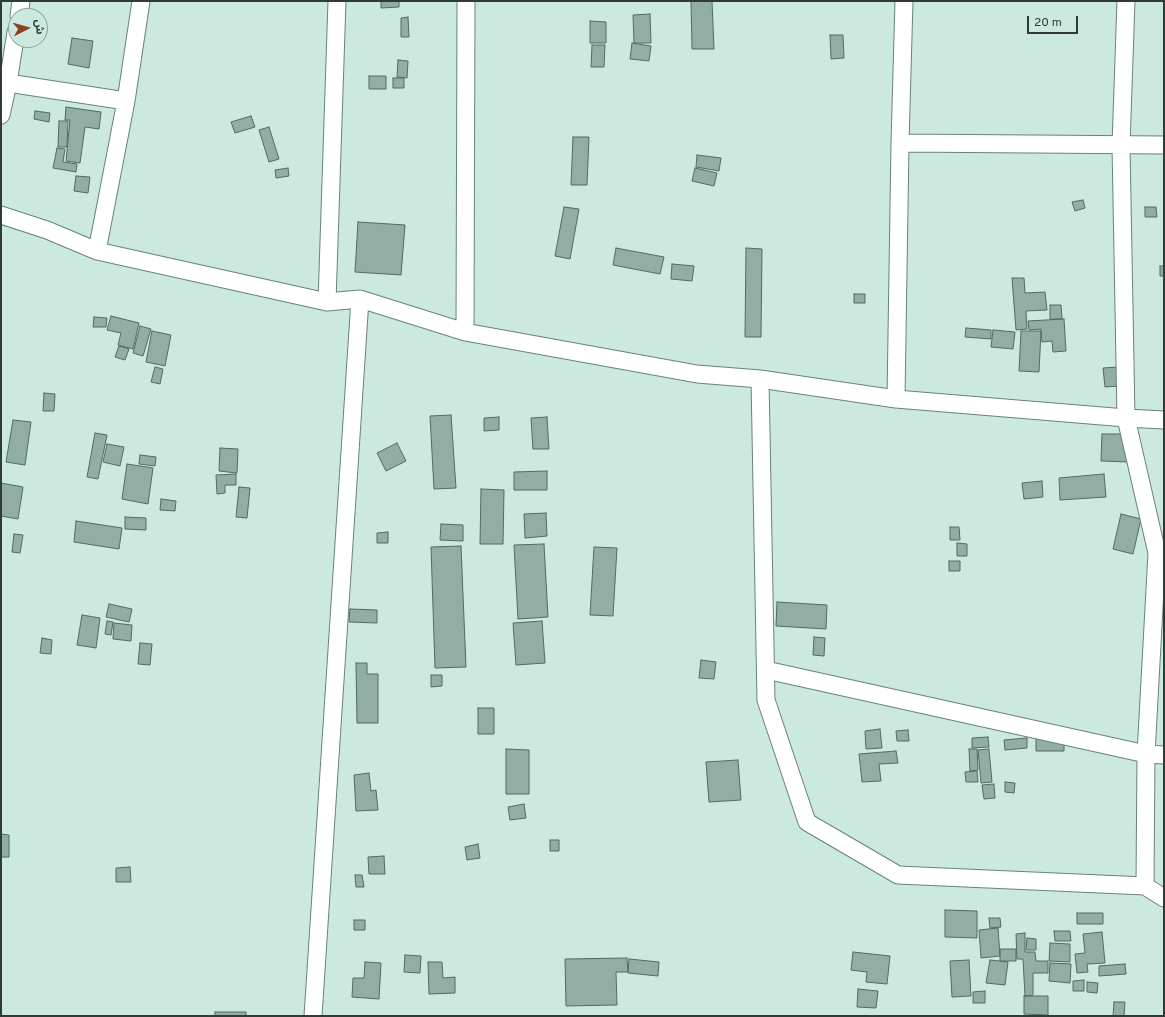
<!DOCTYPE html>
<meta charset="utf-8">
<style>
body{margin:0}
#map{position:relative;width:1165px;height:1017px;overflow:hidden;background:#cbe9df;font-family:Overpass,"Noto Sans Arabic",sans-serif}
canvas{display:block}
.frame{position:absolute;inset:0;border:2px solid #303b37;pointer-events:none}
.north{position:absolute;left:8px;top:8px;width:40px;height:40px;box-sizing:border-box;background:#cbe9df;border:1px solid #8da39c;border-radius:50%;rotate:84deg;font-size:11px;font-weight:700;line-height:16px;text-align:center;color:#303b37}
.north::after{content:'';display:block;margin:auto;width:14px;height:18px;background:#89431e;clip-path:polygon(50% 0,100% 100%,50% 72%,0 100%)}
.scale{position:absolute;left:1027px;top:16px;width:51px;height:18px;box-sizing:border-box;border:2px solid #303b37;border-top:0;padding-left:5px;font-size:12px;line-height:14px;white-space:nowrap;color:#303b37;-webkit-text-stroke:3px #cbe9df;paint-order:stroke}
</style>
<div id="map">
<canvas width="1165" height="1017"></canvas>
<div class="frame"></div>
<div class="north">ش</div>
<div class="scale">20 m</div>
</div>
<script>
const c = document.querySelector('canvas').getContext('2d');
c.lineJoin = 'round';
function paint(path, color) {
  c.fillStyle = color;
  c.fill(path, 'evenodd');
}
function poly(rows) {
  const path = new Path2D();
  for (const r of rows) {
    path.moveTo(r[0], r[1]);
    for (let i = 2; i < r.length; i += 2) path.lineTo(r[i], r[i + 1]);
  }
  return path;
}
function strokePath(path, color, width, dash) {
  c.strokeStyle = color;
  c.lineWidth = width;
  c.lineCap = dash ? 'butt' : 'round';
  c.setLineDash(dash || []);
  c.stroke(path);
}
const building = poly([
 [381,1,399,1,399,7,381,8,381,1],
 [691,1,712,1,714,49,692,49,691,1],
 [650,14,651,43,634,43,633,15,650,14],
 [408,17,409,37,401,37,401,18,408,17],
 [590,21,606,22,606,43,590,43,590,21],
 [830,35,843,35,844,58,831,59,830,35],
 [72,38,93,41,89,68,68,64,72,38],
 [632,43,651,46,649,61,630,59,632,43],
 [592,45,605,45,604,67,591,67,592,45],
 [398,60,408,61,407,78,397,77,398,60],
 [369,76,386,76,386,89,369,89,369,76],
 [393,78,404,78,404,88,393,88,393,78],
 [66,107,101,112,99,129,85,127,80,163,66,161,70,120,65,120,66,107],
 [35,111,50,113,49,122,34,119,35,111],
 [251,116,255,127,235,133,231,122,251,116],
 [59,121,68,121,67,147,58,147,59,121],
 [269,127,279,159,269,162,259,130,269,127],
 [573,137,589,137,587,185,571,185,573,137],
 [57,148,65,149,63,162,77,164,76,172,53,168,57,148],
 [697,155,721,158,719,171,696,167,697,155],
 [288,168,289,176,276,178,275,170,288,168],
 [695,168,717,173,714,186,692,181,695,168],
 [76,176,90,177,88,193,74,191,76,176],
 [1083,200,1085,208,1075,211,1072,202,1083,200],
 [564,207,579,209,570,259,555,256,564,207],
 [1145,207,1156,207,1157,217,1145,217,1145,207],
 [358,222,405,225,401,275,355,272,358,222],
 [616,248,664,257,660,274,613,265,616,248],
 [746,248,762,249,761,337,745,337,746,248],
 [672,264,694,266,692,281,671,279,672,264],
 [1160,266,1164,266,1164,276,1160,276,1160,266],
 [1012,278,1024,278,1025,293,1045,292,1047,310,1026,311,1027,329,1016,330,1012,278],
 [854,294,865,294,865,303,854,303,854,294],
 [1050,305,1061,305,1062,319,1050,319,1050,305],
 [111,316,139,323,133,349,118,345,121,333,107,330,111,316],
 [94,317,107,318,106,327,93,327,94,317],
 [1064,319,1066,351,1053,352,1052,341,1042,342,1041,329,1029,330,1028,321,1064,319],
 [140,326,151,329,143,356,133,353,140,326],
 [966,328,991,330,991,339,965,337,966,328],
 [993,330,1015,332,1013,349,991,347,993,330],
 [152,331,171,335,165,366,146,362,152,331],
 [1021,331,1041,331,1039,372,1019,371,1021,331],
 [119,346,129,349,125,360,115,357,119,346],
 [155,367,163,369,160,384,151,382,155,367],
 [1118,367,1119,386,1105,387,1103,368,1118,367],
 [44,393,55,394,54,411,43,411,44,393],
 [451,415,456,488,434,489,430,416,451,415],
 [499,417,499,430,484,431,484,418,499,417],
 [547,417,549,449,533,449,531,418,547,417],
 [13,420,31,422,25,465,6,462,13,420],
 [95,433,107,435,98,479,87,477,95,433],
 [1102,434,1128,434,1128,462,1101,461,1102,434],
 [397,443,406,461,386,471,377,453,397,443],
 [107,444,124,447,120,466,103,462,107,444],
 [220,448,238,449,237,473,219,471,220,448],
 [140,455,156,457,155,466,139,464,140,455],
 [127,464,153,468,148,504,122,499,127,464],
 [547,471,547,490,514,490,514,472,547,471],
 [236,474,236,485,225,485,225,493,217,494,216,475,236,474],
 [1104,474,1106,497,1060,500,1059,478,1104,474],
 [1042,481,1043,497,1024,499,1022,483,1042,481],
 [1,483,23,487,18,519,1,516,1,483],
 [239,487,250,488,247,518,236,517,239,487],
 [481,489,504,490,503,544,480,544,481,489],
 [161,499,176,501,175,511,160,510,161,499],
 [546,513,547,536,525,538,524,514,546,513],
 [1121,514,1141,519,1133,554,1113,549,1121,514],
 [125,517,146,518,146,530,125,529,125,517],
 [76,521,122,528,119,549,74,542,76,521],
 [441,524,463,525,463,541,440,540,441,524],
 [950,527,959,527,960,540,950,540,950,527],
 [388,532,388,543,377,543,377,533,388,532],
 [14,534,23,535,20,553,12,552,14,534],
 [957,543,967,544,967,556,957,556,957,543],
 [544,544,548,617,518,619,514,545,544,544],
 [461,546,466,667,435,668,431,547,461,546],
 [594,547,617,548,613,616,590,615,594,547],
 [949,561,960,561,960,571,949,571,949,561],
 [777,602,827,605,826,629,776,626,777,602],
 [109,604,132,609,129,622,106,617,109,604],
 [350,609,377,610,377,623,349,622,350,609],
 [82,615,100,618,96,648,77,645,82,615],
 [107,621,113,622,111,635,105,634,107,621],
 [542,621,545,663,516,665,513,623,542,621],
 [114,623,132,625,131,641,113,639,114,623],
 [814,637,825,638,824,656,813,655,814,637],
 [42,638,52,640,51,654,40,653,42,638],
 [140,643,152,644,150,665,138,664,140,643],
 [701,660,716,662,714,679,699,678,701,660],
 [356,663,367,663,367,674,378,674,378,723,357,723,356,663],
 [431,675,442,675,442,686,431,687,431,675],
 [478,708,494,708,494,734,478,734,478,708],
 [880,729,882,748,866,749,865,731,880,729],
 [908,730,909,741,897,741,896,731,908,730],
 [1036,736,1064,736,1064,751,1036,751,1036,736],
 [988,737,989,747,972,748,972,738,988,737],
 [1027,738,1027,748,1005,750,1004,740,1027,738],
 [506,749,529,750,529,794,506,794,506,749],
 [969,749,977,749,978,770,970,771,969,749],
 [989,749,992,782,981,783,978,750,989,749],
 [896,751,898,763,879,764,881,781,862,782,859,754,896,751],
 [738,760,741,800,709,802,706,762,738,760],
 [977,771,978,782,966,782,965,772,977,771],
 [369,773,371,791,376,790,378,810,356,811,354,775,369,773],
 [1005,782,1015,783,1014,793,1005,792,1005,782],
 [994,784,995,798,984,799,982,785,994,784],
 [524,804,526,818,510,820,508,807,524,804],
 [1,834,9,835,9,857,1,857,1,834],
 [550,840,559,840,559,851,550,851,550,840],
 [478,844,480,858,467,860,465,847,478,844],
 [384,856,385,874,369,874,368,857,384,856],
 [130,867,131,882,116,882,116,868,130,867],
 [355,875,362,875,364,887,356,887,355,875],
 [945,910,977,911,977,938,945,937,945,910],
 [1077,913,1103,913,1103,924,1077,924,1077,913],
 [989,918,1000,918,1001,927,990,928,989,918],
 [354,920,365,920,365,930,354,930,354,920],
 [998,928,1000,956,981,958,979,930,998,928],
 [1054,931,1070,931,1071,941,1055,941,1054,931],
 [1102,932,1105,963,1087,964,1088,972,1077,973,1075,954,1085,953,1083,934,1102,932],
 [1025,933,1025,952,1035,952,1036,961,1048,961,1048,973,1033,973,1033,995,1025,996,1023,959,1017,959,1016,934,1025,933],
 [1027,938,1036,939,1036,950,1026,950,1027,938],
 [1050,943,1070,944,1070,962,1049,961,1050,943],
 [1000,949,1016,949,1016,961,1000,961,1000,949],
 [853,952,890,956,887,984,866,982,867,972,851,970,853,952],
 [405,955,421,956,420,973,404,972,405,955],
 [627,958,628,972,616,972,617,1005,566,1006,565,959,627,958],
 [629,959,659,962,658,976,628,973,629,959],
 [969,960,971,996,952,997,950,961,969,960],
 [990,960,1008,962,1005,985,986,983,990,960],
 [365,962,381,963,379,999,352,997,353,978,364,978,365,962],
 [428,962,442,962,443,978,455,977,455,993,429,994,428,962],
 [1050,963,1071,964,1070,983,1049,981,1050,963],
 [1125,964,1126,974,1099,976,1099,966,1125,964],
 [1084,980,1084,991,1073,991,1073,981,1084,980],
 [1087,982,1098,983,1097,993,1087,992,1087,982],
 [858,989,878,991,876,1008,857,1007,858,989],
 [985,991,985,1003,973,1003,973,992,985,991],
 [1024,996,1048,996,1048,1015,1024,1014,1024,996],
 [1114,1002,1125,1002,1124,1016,1113,1016,1114,1002],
 [215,1012,246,1012,246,1016,215,1016,215,1012]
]);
const minor = poly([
 [1126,1,1121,145,1126,418,1157,553,1146,754,1145,886,1164,898],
 [19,16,21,1],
 [8,83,126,101],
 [1,115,8,83,16,32],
 [900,143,1164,145],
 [1,215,47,230,97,251,327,302,360,299,465,332,697,374,760,379,896,399,1126,418,1164,420],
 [97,251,126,101,141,1],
 [327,302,337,1],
 [465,332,466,1],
 [760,379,766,700,807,822,898,875,1145,886],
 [896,399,900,143,904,1],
 [766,670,1146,754,1164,755],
 [313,1016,360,299]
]);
paint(building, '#92aea4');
strokePath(building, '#506a61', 1);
strokePath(minor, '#68837a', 19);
strokePath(minor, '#fff', 17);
</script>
